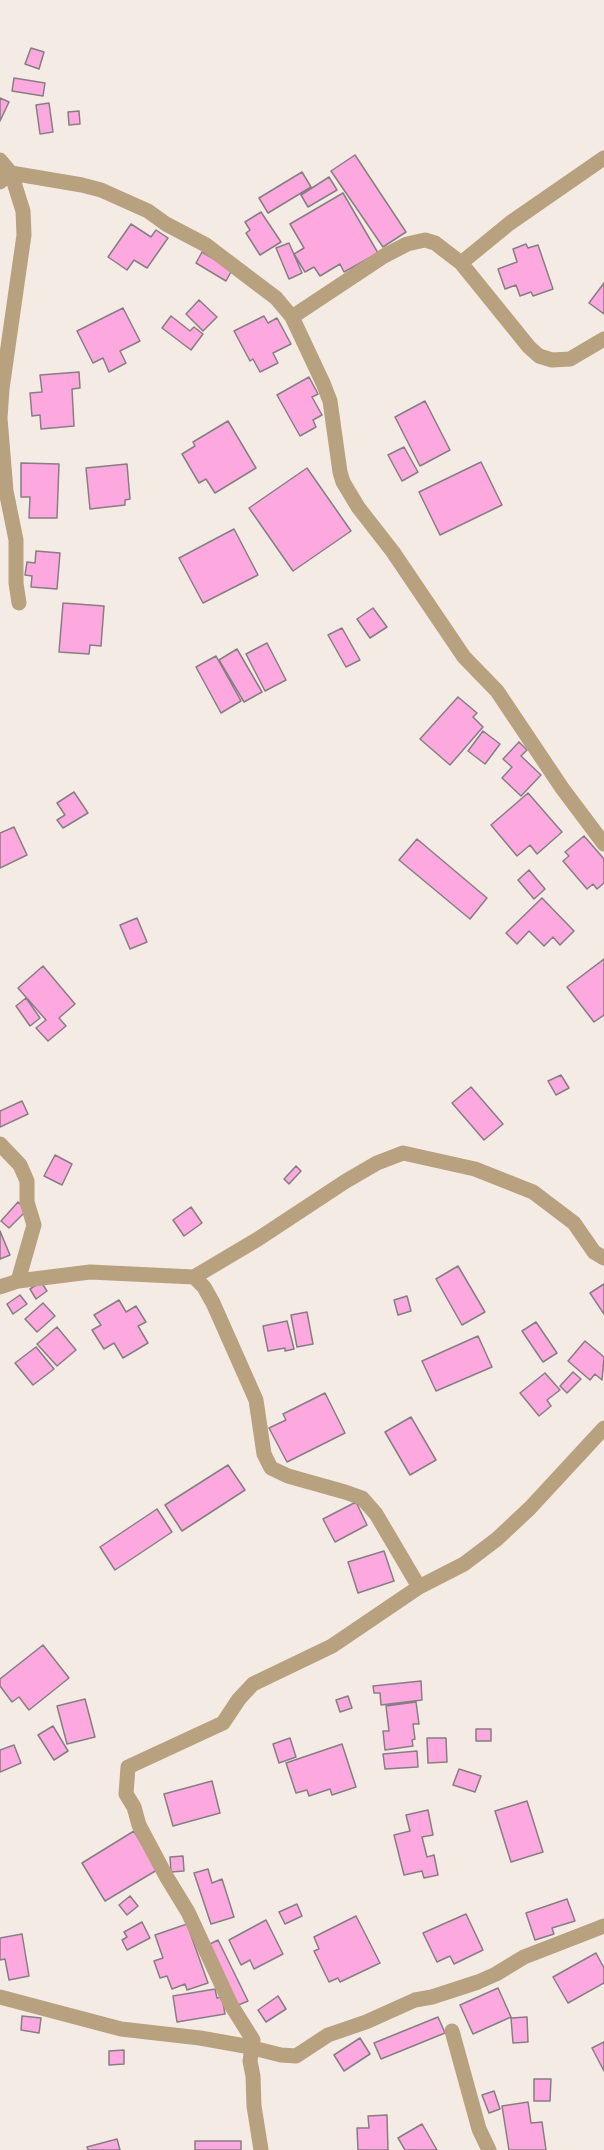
<!DOCTYPE html>
<style>
body{margin:0}
canvas{display:block;background:#f4ebe5}
</style>
<canvas width="604" height="2150"></canvas>
<script>
const c = document.querySelector('canvas').getContext('2d');
c.lineJoin = 'round';
function paint(path, color) {
  c.fillStyle = color;
  c.fill(path, 'evenodd');
}
function poly(rows) {
  const path = new Path2D();
  for (const r of rows) {
    path.moveTo(r[0], r[1]);
    for (let i = 2; i < r.length; i += 2) path.lineTo(r[i], r[i + 1]);
  }
  return path;
}
function strokePath(path, color, width, dash) {
  c.strokeStyle = color;
  c.lineWidth = width;
  c.lineCap = dash ? 'butt' : 'round';
  c.setLineDash(dash || []);
  c.stroke(path);
}
const building = poly([
 [31,48,44,52,39,69,25,64,31,48],
 [14,78,45,83,43,96,12,91,14,78],
 [0,98,9,102,0,121,0,98],
 [49,103,53,132,40,134,36,105,49,103],
 [79,111,80,124,69,125,68,112,79,111],
 [355,155,406,232,383,247,331,171,355,155],
 [302,172,311,187,268,213,259,198,302,172],
 [329,177,337,190,308,207,301,195,329,177],
 [343,193,378,253,344,272,340,264,320,276,314,267,305,272,294,254,304,248,290,224,343,193],
 [261,212,281,242,260,255,246,233,250,230,245,222,261,212],
 [131,224,151,237,156,230,168,238,147,268,134,260,127,270,108,257,131,224],
 [289,243,302,273,289,279,276,248,289,243],
 [526,244,528,248,538,245,553,289,533,296,531,292,520,296,516,285,505,289,498,269,517,262,513,249,526,244],
 [202,252,232,270,226,281,196,263,202,252],
 [604,283,604,314,589,303,604,283],
 [199,300,217,317,203,331,186,314,199,300],
 [123,308,140,341,120,351,126,363,109,372,103,358,93,363,77,331,123,308],
 [171,316,190,331,194,327,203,334,191,350,162,328,171,316],
 [264,316,268,323,277,318,291,344,273,353,278,363,260,372,253,359,250,361,234,331,264,316],
 [79,372,80,388,72,389,74,426,41,429,40,415,32,416,30,393,42,392,40,375,79,372],
 [309,377,318,394,312,397,322,415,313,420,316,427,300,436,277,395,309,377],
 [425,401,450,450,420,466,395,417,425,401],
 [228,421,256,468,215,493,206,479,199,483,182,454,195,446,193,442,228,421],
 [404,447,418,472,402,481,388,455,404,447],
 [481,462,502,505,440,535,419,492,481,462],
 [21,463,59,464,57,518,29,518,30,497,21,497,21,463],
 [127,464,130,499,125,500,125,505,90,509,86,468,127,464],
 [307,468,351,531,293,571,249,508,307,468],
 [234,529,258,575,203,603,179,558,234,529],
 [36,551,60,553,57,589,31,587,32,576,25,575,27,562,35,563,36,551],
 [63,603,104,606,101,646,90,645,89,654,59,652,63,603],
 [373,608,387,627,370,638,357,619,373,608],
 [342,628,360,660,346,667,328,635,342,628],
 [267,643,286,680,265,691,246,654,267,643],
 [237,649,262,692,244,702,219,660,237,649],
 [216,656,241,701,221,713,196,667,216,656],
 [458,697,477,713,473,717,483,727,450,765,420,739,458,697],
 [483,731,500,744,485,764,468,751,483,731],
 [519,742,527,750,521,756,541,775,521,796,502,778,512,767,503,759,519,742],
 [74,792,88,813,63,828,57,820,65,815,57,803,74,792],
 [528,793,562,832,537,854,530,845,517,856,491,825,528,793],
 [14,827,27,855,0,868,0,833,14,827],
 [584,836,604,859,604,883,597,889,593,884,587,889,563,861,569,856,565,852,584,836],
 [417,839,487,898,470,919,399,860,417,839],
 [529,870,545,889,534,899,518,880,529,870],
 [542,898,574,931,560,945,553,937,544,946,529,931,517,944,506,933,542,898],
 [137,918,147,942,130,949,120,925,137,918],
 [604,959,604,1015,594,1022,567,987,604,959],
 [43,966,75,1004,59,1018,66,1026,48,1041,36,1028,46,1020,18,988,43,966],
 [26,998,40,1018,30,1026,16,1006,26,998],
 [561,1075,569,1088,556,1095,548,1081,561,1075],
 [471,1087,503,1124,484,1140,452,1103,471,1087],
 [22,1101,28,1114,0,1127,0,1111,22,1101],
 [55,1155,72,1164,62,1185,44,1176,55,1155],
 [296,1166,301,1171,289,1184,284,1179,296,1166],
 [18,1202,27,1210,9,1228,1,1221,18,1202],
 [191,1207,202,1223,184,1236,173,1220,191,1207],
 [0,1231,10,1255,0,1259,0,1231],
 [458,1266,485,1312,462,1325,436,1279,458,1266],
 [41,1282,47,1291,36,1299,30,1289,41,1282],
 [604,1284,604,1314,590,1293,604,1284],
 [20,1295,27,1304,13,1314,7,1304,20,1295],
 [407,1296,411,1311,398,1315,394,1300,407,1296],
 [119,1300,126,1312,136,1306,146,1322,138,1326,148,1343,123,1358,114,1343,104,1349,92,1330,101,1325,94,1315,119,1300],
 [43,1303,55,1316,37,1332,25,1319,43,1303],
 [307,1312,313,1344,297,1347,291,1315,307,1312],
 [287,1321,294,1349,285,1351,285,1348,268,1351,263,1326,287,1321],
 [536,1322,557,1353,543,1362,522,1331,536,1322],
 [57,1327,76,1350,57,1366,37,1344,57,1327],
 [478,1336,492,1367,436,1391,422,1361,478,1336],
 [585,1341,604,1357,602,1380,595,1374,590,1380,568,1361,585,1341],
 [36,1347,54,1369,33,1385,15,1363,36,1347],
 [573,1372,581,1379,567,1393,560,1386,573,1372],
 [545,1373,560,1390,547,1400,551,1406,539,1416,520,1393,545,1373],
 [325,1393,345,1433,287,1462,269,1428,286,1420,283,1414,325,1393],
 [411,1417,436,1460,410,1475,385,1432,411,1417],
 [228,1465,245,1490,182,1531,165,1505,228,1465],
 [356,1502,367,1525,335,1542,323,1519,356,1502],
 [157,1509,172,1532,115,1570,100,1547,157,1509],
 [384,1551,394,1581,358,1593,348,1562,384,1551],
 [43,1645,69,1678,29,1710,19,1697,12,1702,0,1686,0,1679,43,1645],
 [421,1681,422,1700,381,1705,380,1693,374,1693,373,1686,421,1681],
 [348,1696,352,1708,340,1712,336,1700,348,1696],
 [85,1699,95,1737,67,1744,57,1706,85,1699],
 [416,1702,419,1724,413,1724,415,1739,412,1740,413,1746,385,1750,383,1731,389,1731,386,1706,416,1702],
 [53,1726,68,1751,54,1760,38,1735,53,1726],
 [476,1729,491,1729,491,1741,476,1741,476,1729],
 [290,1738,296,1757,279,1763,273,1744,290,1738],
 [427,1738,446,1738,447,1762,428,1763,427,1738],
 [342,1744,356,1787,332,1795,330,1789,309,1796,307,1790,296,1793,286,1763,342,1744],
 [14,1745,21,1763,0,1772,0,1750,14,1745],
 [417,1751,418,1767,385,1769,383,1754,417,1751],
 [459,1769,481,1776,475,1792,453,1785,459,1769],
 [212,1781,220,1813,173,1826,164,1794,212,1781],
 [527,1801,543,1852,511,1862,495,1811,527,1801],
 [428,1810,433,1835,422,1837,427,1857,434,1855,438,1875,424,1878,422,1871,404,1875,394,1835,410,1831,406,1815,428,1810],
 [134,1831,157,1870,105,1901,82,1863,134,1831],
 [183,1856,184,1871,171,1872,170,1857,183,1856],
 [208,1869,212,1883,222,1879,234,1917,211,1924,194,1873,208,1869],
 [130,1896,138,1906,127,1915,119,1905,130,1896],
 [567,1899,575,1921,552,1928,554,1934,535,1940,526,1913,567,1899],
 [297,1904,302,1916,285,1924,279,1912,297,1904],
 [466,1914,483,1950,454,1964,450,1956,437,1962,423,1933,466,1914],
 [356,1916,380,1963,340,1982,338,1978,329,1982,314,1951,319,1949,314,1937,356,1916],
 [266,1920,283,1954,254,1969,250,1960,241,1965,229,1940,266,1920],
 [142,1922,150,1938,127,1950,122,1940,127,1937,124,1932,142,1922],
 [187,1924,208,1983,187,1990,185,1984,172,1989,167,1976,160,1978,154,1961,163,1958,155,1935,187,1924],
 [22,1934,29,1976,9,1980,5,1959,0,1960,0,1938,22,1934],
 [218,1940,248,2001,236,2006,206,1946,218,1940],
 [596,1953,604,1968,604,1983,568,2003,553,1977,596,1953],
 [498,1988,511,2017,473,2034,460,2005,498,1988],
 [215,1989,217,1998,222,1997,225,2014,177,2022,173,1996,215,1989],
 [278,1996,286,2009,266,2022,258,2010,278,1996],
 [22,2016,41,2018,39,2033,21,2030,22,2016],
 [438,2017,445,2033,381,2059,374,2043,438,2017],
 [527,2017,528,2042,513,2043,511,2018,527,2017],
 [360,2038,370,2054,344,2071,334,2055,360,2038],
 [604,2042,604,2071,592,2048,604,2042],
 [124,2050,124,2064,109,2065,109,2051,124,2050],
 [534,2079,551,2079,550,2101,534,2101,534,2079],
 [494,2091,500,2109,489,2113,482,2095,494,2091],
 [528,2102,531,2123,542,2122,546,2150,509,2150,502,2106,528,2102],
 [387,2115,388,2150,358,2150,357,2128,369,2128,368,2116,387,2115],
 [422,2124,437,2150,405,2150,398,2138,422,2124],
 [117,2139,120,2150,88,2150,87,2147,117,2139],
 [195,2141,241,2141,241,2150,195,2150,195,2141]
]);
const minor = poly([
 [0,160,11,173,23,211,24,235,2,389,0,418,6,491,16,540,16,583,19,603],
 [0,182,11,173,82,185,101,190,148,211,166,224,206,245,276,298,292,317,323,383,330,401,340,472,343,482,358,507,393,552,464,657,497,691,562,788,604,844],
 [461,263,510,223,604,158],
 [292,317,384,256,407,244,425,240,435,243,461,263,529,347,539,356,552,360,570,359,604,339],
 [0,1144,20,1165,27,1181,27,1202,34,1225,18,1281],
 [194,1277,258,1239,346,1181,377,1163,403,1153,475,1169,533,1192,574,1223,594,1252,604,1258],
 [0,1287,18,1281,90,1272,194,1277,204,1287,213,1303,256,1400,264,1454,271,1468,288,1476,345,1492,362,1498,376,1514,419,1587],
 [0,1997,121,2029,200,2038,245,2046,281,2055,296,2056,328,2035,366,2022,415,2000,432,1997,478,1982,496,1974,524,1957,604,1926],
 [452,2031,479,2129,489,2150],
 [261,2150,254,2106,253,2076,250,2061,253,2040,231,2005,188,1912,166,1876,139,1825,134,1807,126,1794,128,1767,223,1723,239,1699,253,1684,332,1646,419,1587,464,1564,497,1539,530,1508,604,1428]
]);
paint(building, '#fda9df');
strokePath(building, '#877e83', 1.5);
strokePath(minor, '#b8a17f', 15);
</script>
